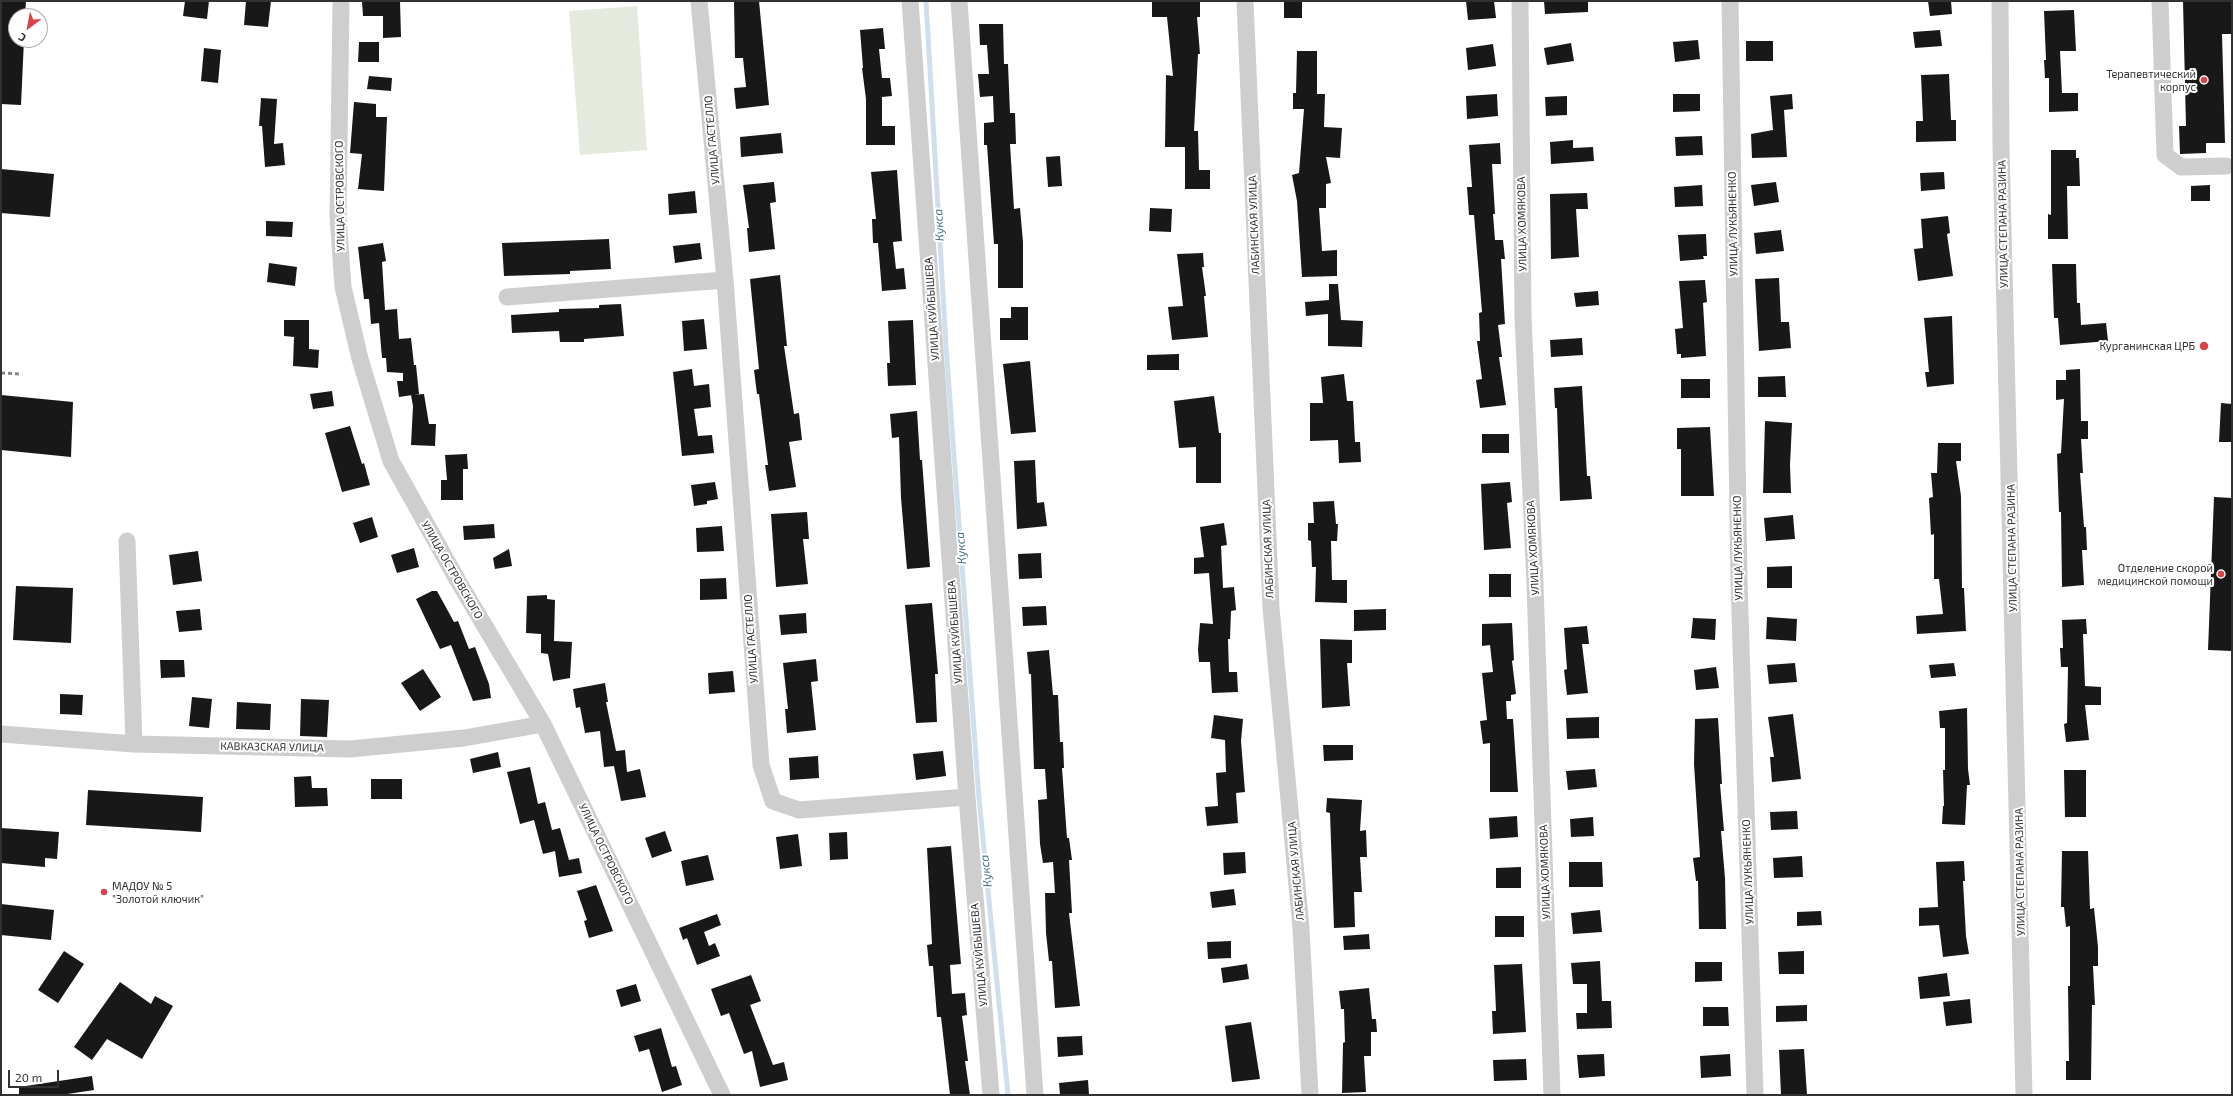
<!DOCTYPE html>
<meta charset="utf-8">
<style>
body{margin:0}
#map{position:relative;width:2233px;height:1096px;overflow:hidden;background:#fff;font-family:"Exo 2",sans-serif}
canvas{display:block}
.frame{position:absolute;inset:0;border:2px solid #313131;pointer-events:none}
.north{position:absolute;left:8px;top:8px;width:40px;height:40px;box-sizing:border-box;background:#fff;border:1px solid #adadad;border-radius:50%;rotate:212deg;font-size:11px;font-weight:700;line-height:16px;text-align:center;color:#313131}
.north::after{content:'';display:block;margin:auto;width:14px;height:18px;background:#d9434b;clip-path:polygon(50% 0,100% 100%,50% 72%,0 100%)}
.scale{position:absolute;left:8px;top:1070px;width:51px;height:18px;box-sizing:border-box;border:2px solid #313131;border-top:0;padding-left:5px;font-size:12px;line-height:14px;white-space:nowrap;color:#313131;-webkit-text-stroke:3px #fff;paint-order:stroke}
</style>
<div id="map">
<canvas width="2233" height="1096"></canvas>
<div class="frame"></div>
<div class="north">С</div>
<div class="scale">20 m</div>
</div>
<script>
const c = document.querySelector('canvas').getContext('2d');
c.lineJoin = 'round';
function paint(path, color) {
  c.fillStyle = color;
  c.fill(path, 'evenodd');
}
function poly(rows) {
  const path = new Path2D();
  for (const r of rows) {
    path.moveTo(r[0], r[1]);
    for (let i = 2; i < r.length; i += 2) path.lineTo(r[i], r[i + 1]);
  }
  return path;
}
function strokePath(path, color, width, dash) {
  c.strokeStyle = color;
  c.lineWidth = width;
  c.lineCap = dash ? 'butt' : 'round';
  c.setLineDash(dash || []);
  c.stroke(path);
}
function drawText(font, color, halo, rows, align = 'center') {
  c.font = font + ' "Exo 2",sans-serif';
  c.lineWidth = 4;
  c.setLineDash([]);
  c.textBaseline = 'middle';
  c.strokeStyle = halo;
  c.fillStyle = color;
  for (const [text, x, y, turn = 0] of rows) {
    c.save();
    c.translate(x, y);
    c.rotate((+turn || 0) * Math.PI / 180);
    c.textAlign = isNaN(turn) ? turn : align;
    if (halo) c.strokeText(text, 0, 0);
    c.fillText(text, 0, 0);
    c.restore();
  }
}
const green = poly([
 [637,6,647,150,580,155,569,11]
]);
const stream = poly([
 [926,1,946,346,979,798,1008,1095]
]);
const building = poly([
 [1,1,26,1,25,16,16,16,16,40,24,40,21,105,1,104],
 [185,1,209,1,207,19,183,16],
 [246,1,271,1,268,27,244,25],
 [362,1,400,1,401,37,383,38,383,16,363,16],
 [734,1,759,1,769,105,736,109,734,88,746,87,743,58,735,58],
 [1152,1,1200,1,1200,17,1197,17,1200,54,1198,54,1194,131,1198,131,1199,170,1210,170,1210,189,1185,189,1185,147,1165,147,1166,75,1173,76,1167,17,1152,17],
 [1284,1,1302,1,1302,18,1284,18],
 [1466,1,1494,1,1496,18,1468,20],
 [1544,1,1588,1,1588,12,1545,14],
 [1928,1,1951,1,1952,14,1930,16],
 [2183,1,2232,1,2232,34,2222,34,2225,143,2206,143,2206,153,2180,154,2179,126,2186,126],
 [2074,10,2076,51,2060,51,2062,93,2078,93,2078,111,2049,112,2049,78,2045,78,2044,60,2046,60,2044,11],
 [979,24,1003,24,1004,64,1008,64,1010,113,1015,113,1016,144,1010,144,1014,209,1020,208,1023,242,1023,288,998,288,998,244,994,244,987,145,984,145,984,123,994,122,993,96,980,97,978,74,989,74,987,45,980,45],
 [883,28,885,49,879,49,882,78,890,78,892,96,882,97,882,126,895,126,895,145,866,145,866,99,862,68,863,68,860,30],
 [1940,30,1942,46,1915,48,1913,32],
 [1698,40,1700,59,1675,62,1673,42],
 [1746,41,1773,41,1773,61,1746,61],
 [359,42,379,42,379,62,358,62],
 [1571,43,1574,61,1547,65,1544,48],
 [1493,44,1496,66,1468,70,1466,48],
 [204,48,221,50,218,83,201,81],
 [1297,51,1317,51,1317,94,1325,94,1324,127,1342,128,1340,158,1326,157,1331,183,1326,184,1326,208,1319,208,1322,251,1337,250,1337,276,1302,277,1297,201,1292,175,1299,173,1304,109,1293,109,1293,93,1296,93],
 [1949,74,1951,120,1956,120,1956,141,1916,142,1916,121,1923,121,1921,75],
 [369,76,392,78,391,91,367,89],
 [1497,94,1498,116,1467,119,1466,96],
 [1673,94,1700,94,1700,111,1673,112],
 [1792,94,1793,109,1784,110,1787,157,1752,158,1751,134,1773,130,1770,96],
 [1567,96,1567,115,1546,116,1545,97],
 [261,98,277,99,274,144,283,143,285,165,265,167,262,126,259,126],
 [354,102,376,104,376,117,387,117,384,191,358,189,362,154,350,153],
 [781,133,783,153,741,157,740,137],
 [1702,136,1703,155,1676,156,1675,137],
 [1573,140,1573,148,1593,147,1594,161,1551,164,1550,142],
 [1500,143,1501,164,1492,164,1495,214,1493,214,1495,240,1503,240,1505,259,1501,259,1505,324,1498,325,1502,357,1499,357,1506,405,1480,408,1476,380,1482,379,1477,341,1480,341,1479,313,1482,312,1474,215,1469,215,1467,187,1472,187,1469,145],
 [2051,150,2076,150,2076,158,2079,158,2080,186,2067,186,2068,239,2048,239,2048,214,2051,215],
 [1060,156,1062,186,1048,187,1046,157],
 [1,169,54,174,50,217,1,213],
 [897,170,902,241,893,242,896,269,904,268,906,289,882,291,878,243,873,243,872,219,876,219,871,172],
 [1944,172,1945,189,1921,191,1920,173],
 [774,182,776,202,770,203,775,249,749,252,747,228,749,228,743,185],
 [1776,182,1779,202,1754,206,1751,185],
 [1702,185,1703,206,1675,207,1674,187],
 [2210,185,2210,201,2191,201,2191,186],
 [695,191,697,213,669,215,668,194],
 [1587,193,1588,209,1576,209,1579,257,1551,259,1550,194],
 [1150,208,1172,209,1171,232,1149,231],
 [1948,216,1950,233,1947,234,1953,276,1918,281,1914,249,1923,248,1921,219],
 [266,221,293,222,292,237,266,236],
 [1781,230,1784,251,1756,254,1754,233],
 [1706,234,1707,256,1703,256,1704,259,1680,261,1678,235],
 [609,239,611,269,570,271,570,274,504,276,502,243],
 [383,243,386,261,382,262,385,310,397,309,399,339,411,338,414,365,416,365,419,394,399,397,397,381,403,381,403,373,387,372,386,358,382,358,379,323,371,324,369,299,364,299,358,247],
 [700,243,702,259,675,263,673,246],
 [1203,253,1204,267,1202,267,1206,296,1204,296,1208,337,1172,340,1168,307,1183,306,1177,254],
 [269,263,297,267,295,286,267,282],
 [2052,264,2076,264,2077,303,2080,303,2081,325,2106,323,2108,341,2060,345,2058,318,2054,318],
 [780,275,787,346,784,346,794,414,799,413,802,440,789,442,796,487,769,491,765,465,768,465,759,394,757,394,754,370,759,369,750,279],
 [1779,278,1781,322,1789,322,1791,348,1759,351,1755,279],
 [1705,280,1707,302,1703,303,1706,356,1681,358,1681,354,1677,354,1675,329,1683,328,1679,281],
 [1329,284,1338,284,1341,320,1363,321,1362,347,1328,346,1328,314,1306,316,1305,302,1329,300],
 [1598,291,1599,305,1576,307,1574,293],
 [621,304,624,336,584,339,584,342,560,342,559,331,512,333,511,315,559,312,559,309,599,308,599,305],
 [1011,307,1028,307,1028,340,1000,340,1000,318,1011,318],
 [1952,316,1954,384,1927,387,1925,372,1929,372,1924,318],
 [704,319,707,349,684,351,682,321],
 [284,320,309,320,309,349,319,350,318,368,293,366,294,337,284,336],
 [913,320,916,385,888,386,887,363,890,363,888,321],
 [1582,338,1583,355,1551,357,1550,340],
 [1179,354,1179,370,1147,370,1147,355],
 [1030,361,1036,432,1011,434,1003,364],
 [692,369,694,386,709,384,711,407,694,409,698,436,712,435,714,453,682,456,673,372],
 [2080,369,2081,421,2088,421,2088,439,2081,439,2083,473,2080,473,2084,527,2086,527,2087,550,2082,550,2084,585,2062,587,2061,512,2059,512,2057,454,2061,453,2064,399,2056,400,2056,380,2066,380,2066,370],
 [1344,374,1347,401,1353,401,1355,442,1360,442,1361,462,1339,463,1338,440,1310,441,1310,403,1323,403,1321,377],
 [1785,376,1786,397,1758,397,1758,377],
 [1681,379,1710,379,1710,398,1681,398],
 [1582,386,1587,476,1590,476,1592,499,1560,501,1557,408,1555,408,1554,388],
 [332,391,334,406,313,409,310,394],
 [424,394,429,424,436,424,435,446,411,445,413,406,411,395],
 [1,395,73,402,71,457,1,450],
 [1214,396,1219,433,1221,433,1221,483,1196,483,1196,447,1179,448,1174,401],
 [2221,403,2232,404,2232,442,2219,442],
 [917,411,920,460,922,460,930,567,907,569,901,498,899,437,892,438,890,414],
 [1765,421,1792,423,1790,465,1791,493,1763,493],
 [350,426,362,464,364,463,370,485,342,492,325,433],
 [1710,427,1714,496,1681,496,1681,449,1677,449,1677,428],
 [1482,434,1509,434,1509,453,1482,453],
 [1938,443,1961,443,1961,461,1956,461,1961,496,1962,588,1964,588,1966,631,1917,634,1916,616,1943,614,1939,579,1934,579,1934,534,1931,535,1929,498,1933,497,1931,473,1937,473],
 [467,454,468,469,463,469,463,500,441,500,441,480,447,480,445,455],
 [1035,460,1037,503,1044,502,1047,526,1017,529,1014,461],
 [715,482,718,499,707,501,707,504,694,506,691,485],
 [1510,482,1512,502,1507,503,1511,548,1484,550,1481,484],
 [2214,497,2232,498,2232,651,2208,650],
 [1334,501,1336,524,1338,524,1337,541,1331,541,1332,580,1347,580,1347,603,1315,602,1316,567,1312,567,1311,541,1308,540,1308,523,1314,523,1313,502],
 [807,512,809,539,803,539,808,584,776,587,771,514],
 [1793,515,1795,539,1766,541,1764,518],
 [372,517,378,537,360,543,353,523],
 [1224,523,1227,545,1221,546,1223,588,1234,587,1236,610,1231,611,1230,639,1228,639,1229,672,1237,672,1238,692,1212,693,1210,662,1199,662,1198,650,1200,623,1213,624,1209,573,1194,574,1194,558,1204,557,1200,527],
 [494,524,495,538,464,540,463,526],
 [722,526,724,551,697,552,696,528],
 [414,548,419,567,397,573,391,555],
 [509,549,512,566,495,569,493,558],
 [198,551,202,581,173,585,169,555],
 [1041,553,1042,578,1019,579,1018,554],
 [1792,566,1792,588,1767,588,1767,567],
 [1489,574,1511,574,1511,597,1489,597],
 [726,578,727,599,700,600,700,579],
 [16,586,73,588,71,643,13,640],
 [432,591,437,591,454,622,458,621,469,649,475,647,489,684,491,698,473,701,451,645,440,649,416,599],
 [547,595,547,599,555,600,554,641,572,642,570,678,553,681,548,654,541,653,541,634,526,633,527,596],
 [932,603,938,674,935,674,937,722,916,723,905,605],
 [1046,606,1047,625,1023,626,1022,607],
 [200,609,202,630,179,632,176,611],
 [1386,609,1386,630,1354,631,1354,610],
 [806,613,807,633,781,635,779,615],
 [1767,617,1797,619,1796,641,1766,639],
 [1693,618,1716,619,1715,640,1691,638],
 [2086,619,2087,634,2083,634,2085,686,2101,687,2101,705,2085,705,2089,740,2066,742,2064,724,2067,723,2068,667,2061,667,2060,648,2063,648,2062,620],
 [1512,623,1514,660,1512,661,1516,694,1511,695,1511,701,1506,701,1507,719,1513,719,1518,792,1490,792,1490,743,1483,744,1480,721,1487,720,1482,673,1493,672,1490,645,1482,646,1482,624],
 [1587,626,1589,644,1582,644,1588,693,1567,695,1564,670,1567,669,1564,628],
 [1320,639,1352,640,1352,663,1347,663,1350,706,1322,708],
 [1049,650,1053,695,1058,695,1060,742,1063,742,1064,768,1062,768,1067,838,1069,838,1072,860,1069,860,1072,913,1069,913,1080,1006,1055,1008,1052,961,1049,961,1046,933,1045,893,1055,893,1053,862,1043,863,1040,844,1038,800,1047,799,1045,769,1034,769,1031,674,1029,674,1027,652],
 [816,659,818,681,811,682,816,730,787,733,785,709,788,709,783,663],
 [160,660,184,660,185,677,161,678],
 [1795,663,1797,682,1769,684,1767,665],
 [1954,663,1956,676,1931,678,1929,665],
 [1716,667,1719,688,1696,690,1694,670],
 [423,669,441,697,420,711,401,683],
 [733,671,735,692,709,694,708,673],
 [605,683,608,702,606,702,616,751,625,750,627,772,640,769,646,797,621,801,614,766,604,767,600,731,585,733,580,707,576,708,573,689],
 [60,694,83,695,82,715,60,714],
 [192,697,212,699,209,728,189,726],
 [301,699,329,700,327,737,300,736],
 [237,702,271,704,270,730,236,729],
 [1967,708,1968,769,1970,785,1967,785,1965,825,1942,824,1943,806,1944,806,1943,770,1945,770,1945,728,1940,728,1939,711],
 [1793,714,1801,779,1772,782,1770,757,1774,757,1768,717],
 [1214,715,1243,719,1241,741,1245,792,1236,793,1238,823,1207,826,1205,807,1218,806,1216,773,1226,772,1225,740,1211,738],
 [1599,717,1599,738,1567,739,1566,718],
 [1718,718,1722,784,1720,784,1724,831,1721,831,1725,878,1726,929,1699,929,1698,881,1696,881,1693,858,1700,857,1694,764,1695,719],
 [1323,745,1353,745,1353,760,1324,761],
 [943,751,946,776,916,780,913,754],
 [498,752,501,767,473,773,470,759],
 [818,756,819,778,790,780,789,758],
 [530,767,538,804,545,802,552,830,560,828,569,860,579,858,582,873,559,877,555,851,543,854,534,820,520,824,507,772],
 [1595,769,1597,787,1568,790,1566,771],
 [2064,770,2086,770,2086,817,2065,817],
 [311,776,312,788,327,788,328,806,295,807,294,777],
 [371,779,402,779,402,799,371,799],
 [88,790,203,797,201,832,86,825],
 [1327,798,1362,800,1360,831,1366,830,1367,857,1360,857,1362,892,1354,892,1355,927,1334,928,1330,813,1326,812],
 [1797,811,1798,829,1771,830,1770,812],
 [1517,816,1518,837,1490,839,1489,818],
 [1593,817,1594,836,1571,837,1570,819],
 [1,828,59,832,57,859,45,858,45,867,1,863],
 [665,831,672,851,652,858,645,838],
 [847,832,848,859,830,860,829,833],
 [798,834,802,866,780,869,776,837],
 [951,846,961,964,950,965,952,994,965,993,967,1015,962,1016,968,1061,965,1061,970,1095,950,1095,941,1017,937,1017,933,966,929,966,927,945,932,944,927,848],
 [2062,851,2088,851,2090,909,2094,908,2098,947,2098,966,2093,966,2095,1005,2092,1005,2091,1080,2066,1080,2066,1061,2069,1061,2068,986,2070,986,2070,926,2066,927,2064,907,2061,907],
 [1245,852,1246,873,1224,875,1223,853],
 [708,855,714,880,686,886,681,861],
 [1802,856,1803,877,1774,878,1773,858],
 [1964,861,1965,881,1963,881,1966,936,1969,954,1943,957,1939,925,1919,926,1919,908,1938,907,1936,862],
 [1569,862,1602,862,1603,887,1569,887],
 [1521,867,1521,888,1496,888,1496,868],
 [596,885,613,931,589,938,584,921,587,920,577,891],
 [1234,889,1236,905,1212,908,1210,892],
 [1,904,54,910,51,940,1,935],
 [1600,910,1602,932,1573,934,1571,913],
 [1821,911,1822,925,1797,926,1797,912],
 [717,914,721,925,704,932,709,946,715,943,720,956,697,965,687,938,683,940,679,928],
 [1495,916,1524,916,1524,937,1495,937],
 [1369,934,1370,949,1344,950,1343,936],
 [1231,941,1231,958,1208,959,1207,942],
 [64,951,84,964,58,1003,38,990],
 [1804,951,1804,974,1779,974,1778,952],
 [1600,961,1602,1001,1611,1001,1612,1028,1577,1029,1576,1013,1587,1013,1587,984,1573,984,1571,963],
 [1695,962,1722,962,1722,981,1695,982],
 [1247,964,1249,979,1223,983,1221,968],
 [1522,964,1526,1032,1493,1034,1492,1011,1496,1011,1494,965],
 [1947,973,1950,996,1920,999,1918,977],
 [751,975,761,1001,750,1005,773,1065,784,1062,788,1080,760,1087,752,1051,744,1054,729,1013,721,1016,711,989],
 [120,982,151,1004,155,996,173,1006,142,1059,107,1039,92,1060,74,1047],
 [636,984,641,1001,621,1007,616,990],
 [1369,988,1372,1019,1376,1019,1377,1032,1371,1032,1371,1056,1364,1056,1366,1092,1342,1093,1343,1043,1345,1042,1344,1009,1341,1009,1339,991],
 [1970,999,1972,1023,1946,1026,1943,1002],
 [1807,1005,1807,1021,1776,1022,1776,1006],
 [1703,1007,1728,1007,1729,1026,1703,1026],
 [1251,1022,1260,1079,1232,1082,1225,1026],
 [661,1028,672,1067,676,1066,682,1085,662,1092,649,1049,639,1052,634,1036],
 [1082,1036,1083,1055,1058,1057,1057,1037],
 [1804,1049,1807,1095,1781,1095,1779,1050],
 [1604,1054,1605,1076,1579,1078,1577,1055],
 [1730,1054,1731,1076,1701,1078,1700,1056],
 [1526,1059,1527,1080,1494,1081,1493,1060],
 [92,1076,94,1090,61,1095,19,1095,19,1087],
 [1088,1080,1089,1095,1060,1095,1059,1083]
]);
const minor = poly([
 [341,1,338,216,343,287,360,359,391,461,458,581,543,724,722,1095],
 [699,1,725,280,761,765,773,801,799,810,967,797],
 [910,1,967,797,991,1095],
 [959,1,1035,1095],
 [1245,1,1271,608,1301,928,1310,1095],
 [1520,1,1523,317,1535,585,1552,1095],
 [1730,1,1739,581,1755,1095],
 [2000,1,2001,146,2024,1095],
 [2160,1,2165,155,2181,167,2226,166],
 [507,297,725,280],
 [127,541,134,744],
 [1,734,134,744,350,749,464,738,543,724]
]);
const rail = poly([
 [1,373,20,374]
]);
const markers = [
 [2204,80,4,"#d9434b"],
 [2204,346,5,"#d9434b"],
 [2221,574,4,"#d9434b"],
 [104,892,4,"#d9434b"]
];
const poiNames = [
 ["Терапевтический",2196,74],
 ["корпус",2196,87],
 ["Курганинская ЦРБ",2195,346],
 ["Отделение скорой",2213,568],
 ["медицинской помощи",2213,581],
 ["МАДОУ № 5",112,886,"left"],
 ["\"Золотой ключик\"",112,899,"left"]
];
const streetNames = [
 ["УЛИЦА ГАСТЕЛЛО",712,140,-95],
 ["УЛИЦА ОСТРОВСКОГО",340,196,-91],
 ["УЛИЦА ХОМЯКОВА",1522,224,-91],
 ["УЛИЦА ЛУКЬЯНЕНКО",1733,224,-91],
 ["УЛИЦА СТЕПАНА РАЗИНА",2003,224,-91],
 ["ЛАБИНСКАЯ УЛИЦА",1254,225,-92],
 ["УЛИЦА КУЙБЫШЕВА",932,309,-94],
 ["УЛИЦА ХОМЯКОВА",1533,548,-93],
 ["УЛИЦА ЛУКЬЯНЕНКО",1738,548,-91],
 ["УЛИЦА СТЕПАНА РАЗИНА",2012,548,-91],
 ["ЛАБИНСКАЯ УЛИЦА",1268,549,-92],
 ["УЛИЦА ОСТРОВСКОГО",452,570,60],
 ["УЛИЦА КУЙБЫШЕВА",955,632,-94],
 ["УЛИЦА ГАСТЕЛЛО",751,639,-94],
 ["КАВКАЗСКАЯ УЛИЦА",272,747,1],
 ["УЛИЦА ОСТРОВСКОГО",606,854,64],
 ["ЛАБИНСКАЯ УЛИЦА",1296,871,-95],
 ["УЛИЦА ХОМЯКОВА",1545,872,-92],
 ["УЛИЦА ЛУКЬЯНЕНКО",1748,872,-92],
 ["УЛИЦА СТЕПАНА РАЗИНА",2020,872,-91],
 ["УЛИЦА КУЙБЫШЕВА",979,955,-95]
];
const waterNames = [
 ["Кукса",939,225,-93],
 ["Кукса",961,548,-94],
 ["Кукса",986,871,-96]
];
paint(green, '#e4eade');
strokePath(stream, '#cfdfeb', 5);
paint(building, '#181818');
strokePath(minor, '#cecece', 17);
strokePath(rail, '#868686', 3, [4, 3]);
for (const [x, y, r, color] of markers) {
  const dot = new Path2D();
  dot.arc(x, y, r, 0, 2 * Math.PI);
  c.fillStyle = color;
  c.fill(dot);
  strokePath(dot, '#fff', 1.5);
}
drawText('11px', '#313131', '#fff', poiNames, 'right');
drawText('11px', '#313131', '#fff', streetNames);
drawText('italic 12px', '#44708e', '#fff', waterNames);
</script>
